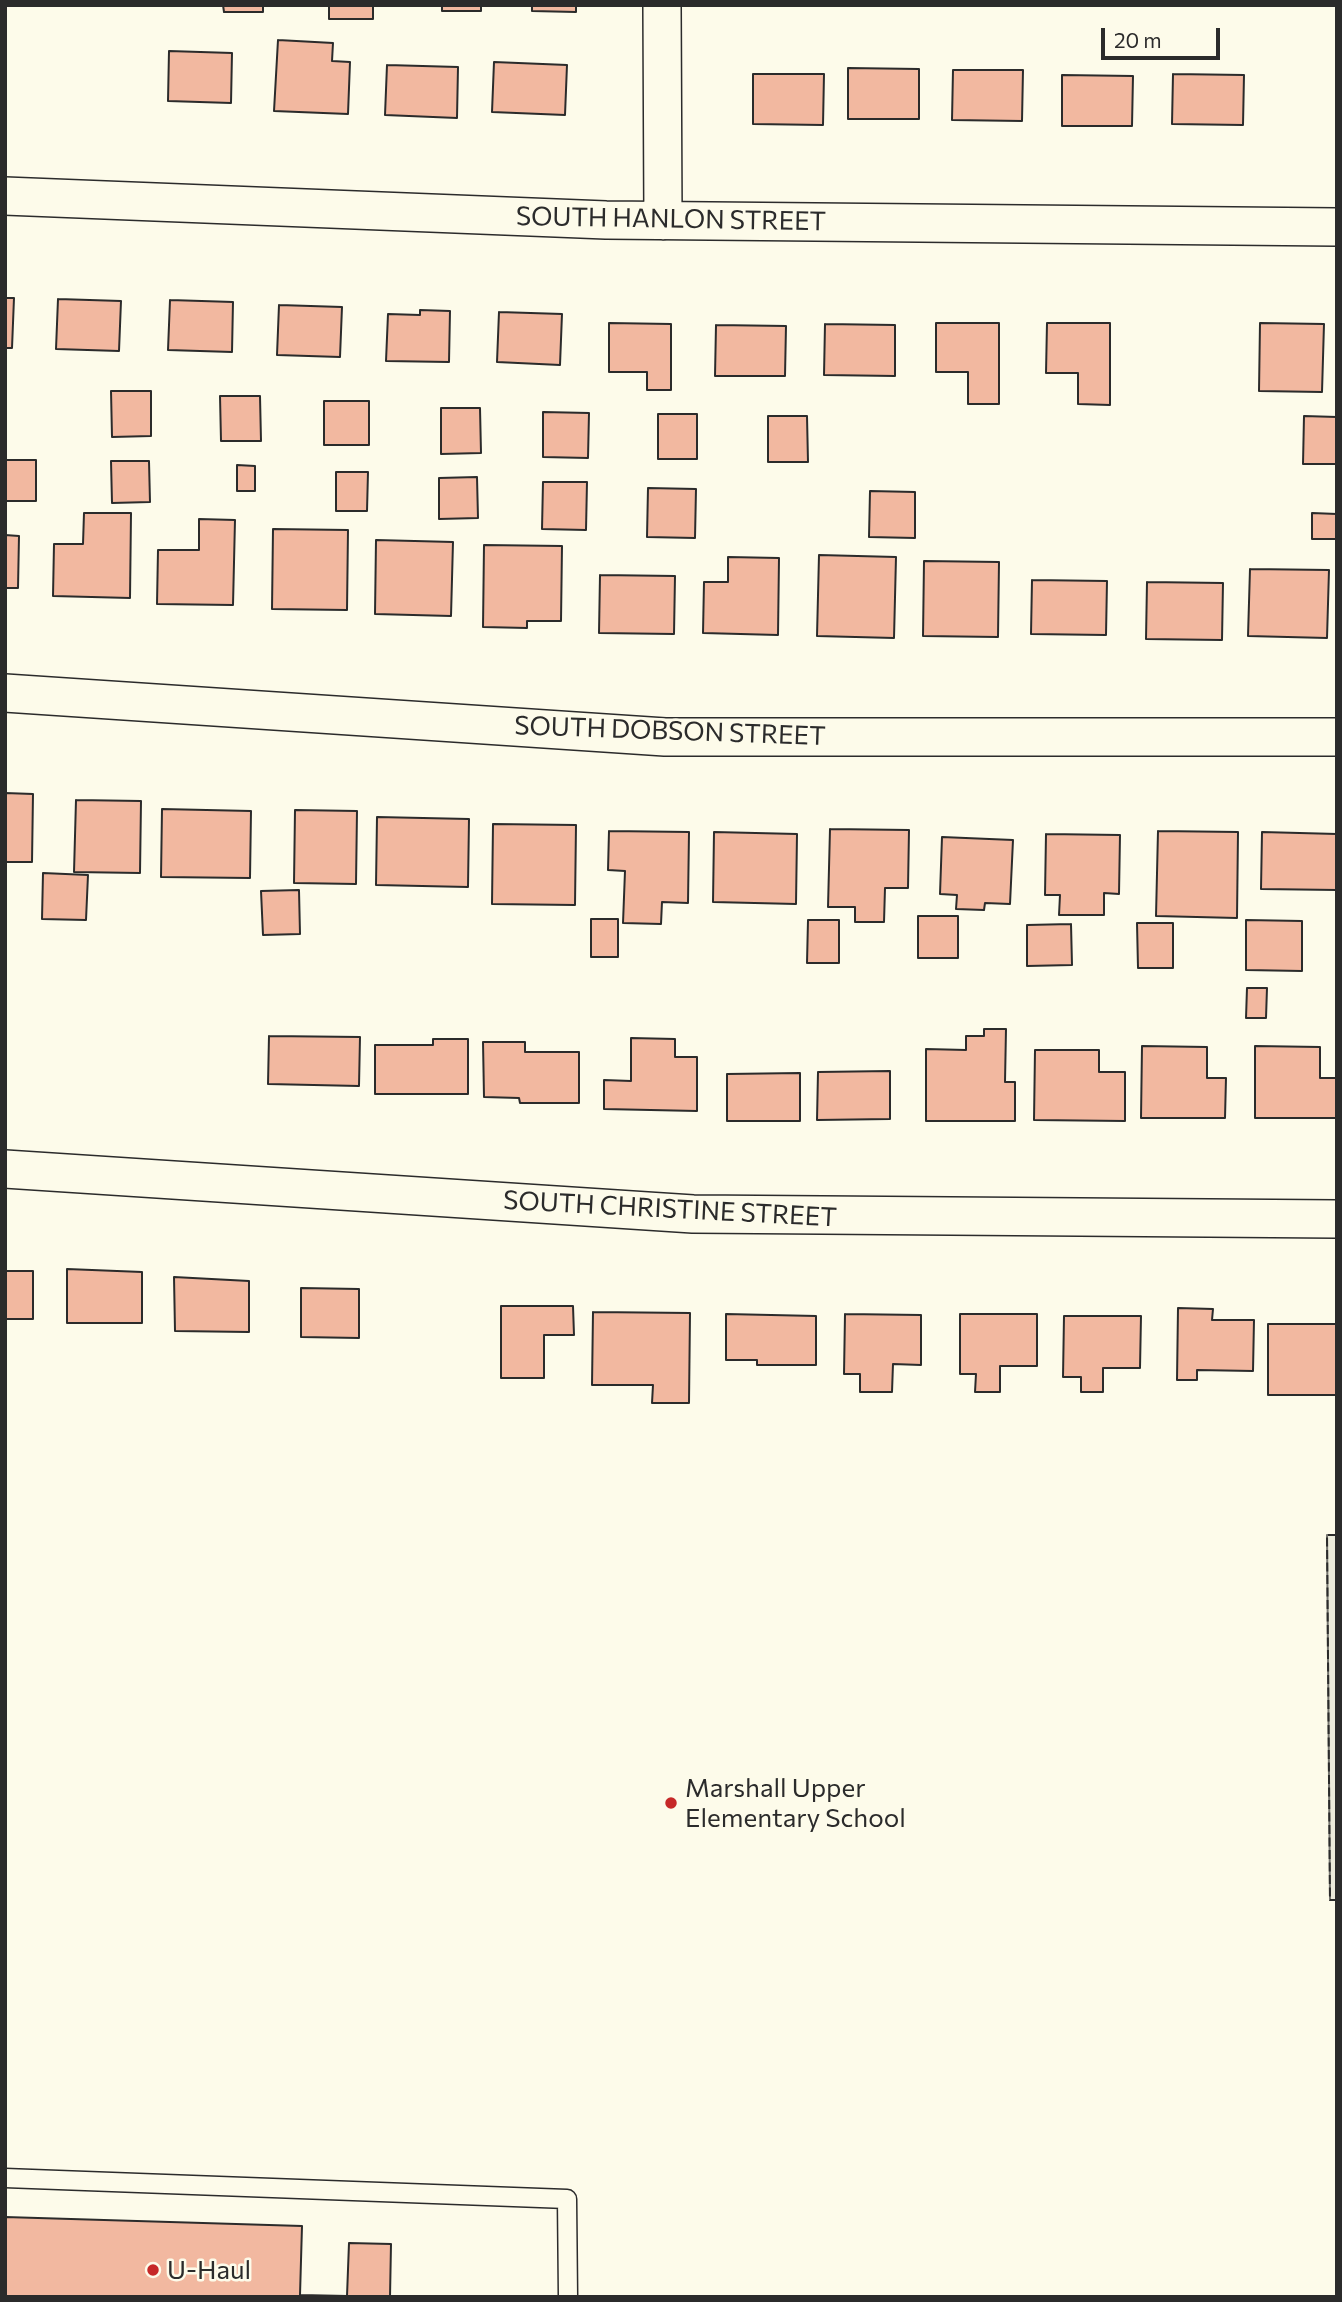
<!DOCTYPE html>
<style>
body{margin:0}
#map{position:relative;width:1342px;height:2302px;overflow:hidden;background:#fdfbea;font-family:Commissioner,sans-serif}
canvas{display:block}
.frame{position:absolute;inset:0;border:7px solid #2b2b2b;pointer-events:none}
.scale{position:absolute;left:1101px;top:28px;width:119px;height:32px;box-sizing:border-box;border:4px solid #2b2b2b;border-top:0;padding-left:9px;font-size:21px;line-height:24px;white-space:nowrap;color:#2b2b2b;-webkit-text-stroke:5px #fdfbea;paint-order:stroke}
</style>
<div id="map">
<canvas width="1342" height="2302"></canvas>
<div class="frame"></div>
<div class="scale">20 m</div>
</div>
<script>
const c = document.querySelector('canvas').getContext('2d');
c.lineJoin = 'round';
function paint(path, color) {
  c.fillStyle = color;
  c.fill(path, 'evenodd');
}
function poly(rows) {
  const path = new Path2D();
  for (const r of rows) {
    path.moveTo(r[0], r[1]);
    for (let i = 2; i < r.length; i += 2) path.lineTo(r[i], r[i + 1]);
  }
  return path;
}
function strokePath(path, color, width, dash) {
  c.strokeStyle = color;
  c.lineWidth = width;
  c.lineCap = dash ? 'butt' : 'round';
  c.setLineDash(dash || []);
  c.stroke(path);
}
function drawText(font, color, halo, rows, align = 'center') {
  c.font = font + ' Commissioner,sans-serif';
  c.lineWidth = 5;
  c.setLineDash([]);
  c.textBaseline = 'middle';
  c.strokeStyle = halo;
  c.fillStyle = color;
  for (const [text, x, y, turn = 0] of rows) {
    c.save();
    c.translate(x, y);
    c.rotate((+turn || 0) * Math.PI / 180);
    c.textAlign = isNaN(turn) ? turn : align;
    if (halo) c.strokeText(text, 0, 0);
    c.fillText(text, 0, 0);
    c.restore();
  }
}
const green = poly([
 [1327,1535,1337,1535,1337,1900,1330,1900,1327,1535]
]);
const building = poly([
 [223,5,263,5,263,12,224,12,223,5],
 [329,5,373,5,373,19,329,19,329,5],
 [442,5,481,5,481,11,442,11,442,5],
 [532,5,576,5,576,12,532,11,532,5],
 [278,40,333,43,332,61,350,62,348,114,274,111,278,40],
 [169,51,232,53,231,103,168,101,169,51],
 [494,62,567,65,565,115,492,112,494,62],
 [387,65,458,67,457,118,385,115,387,65],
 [848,68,919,69,919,119,848,119,848,68],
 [953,70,1023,70,1022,121,952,120,953,70],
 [753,74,824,74,823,125,753,124,753,74],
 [1173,74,1244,75,1243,125,1172,124,1173,74],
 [1062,75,1133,76,1132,126,1062,126,1062,75],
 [5,298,14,298,12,348,5,348,5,298],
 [58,299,121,301,119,351,56,349,58,299],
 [170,300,233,302,232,352,168,350,170,300],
 [279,305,342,307,340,357,277,355,279,305],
 [420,310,450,311,449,362,386,361,388,314,420,315,420,310],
 [499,312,562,314,560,365,497,362,499,312],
 [609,323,671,324,671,390,647,390,647,372,609,372,609,323],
 [936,323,999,323,999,404,968,404,968,372,936,372,936,323],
 [1047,323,1110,323,1110,405,1078,404,1078,373,1046,373,1047,323],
 [1260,323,1324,324,1322,392,1259,391,1260,323],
 [825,324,895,325,895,376,824,375,825,324],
 [716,325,786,326,785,376,715,376,716,325],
 [111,391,151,391,151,436,112,437,111,391],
 [220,396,260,396,261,441,221,441,220,396],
 [324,401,369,401,369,445,324,445,324,401],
 [441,408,480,408,481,453,441,454,441,408],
 [543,412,589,413,588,458,543,457,543,412],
 [658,414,697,414,697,459,658,459,658,414],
 [768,416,807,416,808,462,768,462,768,416],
 [1304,416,1337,417,1337,464,1303,464,1304,416],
 [5,460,36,460,36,501,5,501,5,460],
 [111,461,149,461,150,502,112,503,111,461],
 [237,465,255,466,255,491,237,491,237,465],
 [336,472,368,472,367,511,336,511,336,472],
 [477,477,478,518,439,519,439,478,477,477],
 [543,482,587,482,586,530,542,529,543,482],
 [648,488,696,489,695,538,647,537,648,488],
 [870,491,915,492,915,538,869,537,870,491],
 [84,513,131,513,130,598,53,596,54,544,83,544,84,513],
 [1312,513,1337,514,1337,539,1312,539,1312,513],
 [199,519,235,520,233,605,157,604,158,550,199,550,199,519],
 [273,529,348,530,347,610,272,609,273,529],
 [5,535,19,536,18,588,5,588,5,535],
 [376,540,453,542,451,616,375,614,376,540],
 [484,545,562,546,561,621,527,621,527,628,483,627,484,545],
 [819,555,896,557,894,638,817,636,819,555],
 [728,557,779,558,778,635,703,633,704,582,728,582,728,557],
 [924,561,999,562,998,637,923,636,924,561],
 [1250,569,1329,570,1327,638,1248,636,1250,569],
 [600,575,675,576,674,634,599,633,600,575],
 [1032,580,1107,581,1106,635,1031,634,1032,580],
 [1147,582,1223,583,1222,640,1146,639,1147,582],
 [5,793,33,794,32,862,5,862,5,793],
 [76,800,141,801,140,873,74,872,76,800],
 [162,809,251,811,250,878,161,877,162,809],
 [295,810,357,811,356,884,294,883,295,810],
 [377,817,469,819,468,887,376,885,377,817],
 [493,824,576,825,575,905,492,904,493,824],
 [830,829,909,830,908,888,885,888,884,922,855,922,855,907,828,907,830,829],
 [609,831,689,832,688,903,662,902,661,924,623,923,625,871,608,870,609,831],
 [1158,831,1238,832,1237,918,1156,916,1158,831],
 [714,832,797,834,796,904,713,902,714,832],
 [1262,832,1337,834,1337,890,1261,889,1262,832],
 [1046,834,1120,835,1119,894,1104,893,1104,915,1059,915,1060,895,1045,895,1046,834],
 [942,837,1013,840,1010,904,985,903,984,910,956,909,957,895,940,894,942,837],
 [43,873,88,875,86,920,42,919,43,873],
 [299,890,300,934,263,935,261,891,299,890],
 [918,916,958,916,958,958,918,958,918,916],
 [591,919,618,919,618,957,591,957,591,919],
 [808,920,839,920,839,963,807,963,808,920],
 [1246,920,1302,921,1302,971,1246,970,1246,920],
 [1137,923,1173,923,1173,968,1138,968,1137,923],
 [1071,924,1072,965,1027,966,1027,925,1071,924],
 [1247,988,1267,988,1266,1018,1246,1018,1247,988],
 [984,1029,1006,1029,1005,1082,1015,1082,1015,1121,926,1121,926,1049,966,1050,966,1036,984,1036,984,1029],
 [269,1036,360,1037,359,1086,268,1084,269,1036],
 [631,1038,675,1039,675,1057,697,1057,697,1111,604,1109,604,1080,631,1081,631,1038],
 [433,1039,468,1039,468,1094,375,1094,375,1045,433,1045,433,1039],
 [483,1042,525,1042,525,1052,579,1052,579,1103,520,1103,519,1098,484,1097,483,1042],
 [1142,1046,1207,1047,1207,1078,1226,1078,1225,1118,1141,1118,1142,1046],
 [1255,1046,1320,1047,1320,1078,1337,1078,1337,1118,1255,1118,1255,1046],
 [1035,1050,1099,1050,1099,1072,1125,1072,1125,1121,1034,1120,1035,1050],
 [890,1071,890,1119,817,1120,818,1072,890,1071],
 [800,1073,800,1121,727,1121,727,1074,800,1073],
 [67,1269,142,1272,142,1323,67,1323,67,1269],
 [5,1271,33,1271,33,1319,5,1319,5,1271],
 [174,1277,249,1281,249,1332,175,1331,174,1277],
 [301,1288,359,1289,359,1338,301,1337,301,1288],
 [501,1306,573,1306,574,1335,544,1335,544,1378,501,1378,501,1306],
 [1178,1308,1213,1309,1212,1320,1254,1320,1253,1371,1197,1370,1197,1380,1177,1380,1178,1308],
 [593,1312,690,1313,689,1403,652,1403,653,1385,592,1385,593,1312],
 [726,1314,816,1316,816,1365,757,1365,757,1360,726,1360,726,1314],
 [845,1314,921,1315,921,1365,893,1364,892,1392,860,1392,860,1374,844,1374,845,1314],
 [960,1314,1037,1314,1037,1366,1000,1366,1000,1392,975,1392,976,1374,960,1374,960,1314],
 [1064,1316,1141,1316,1140,1368,1103,1368,1103,1392,1081,1392,1081,1377,1063,1377,1064,1316],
 [1268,1324,1337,1324,1337,1395,1268,1395,1268,1324],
 [5,2217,302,2226,300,2295,347,2296,349,2243,391,2244,390,2297,5,2297,5,2217]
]);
const service = poly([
 [5,2178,567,2199,568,2297]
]);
const minor = poly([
 [662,5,663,221],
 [5,196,606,220,1337,227],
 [5,693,665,737,1337,737],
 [5,1169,693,1214,1337,1219]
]);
const fence = poly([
 [1337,1535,1327,1535,1330,1900,1337,1900]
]);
const markers = [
 [671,1803,7,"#c62828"],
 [153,2270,7,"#c62828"]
];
const streetNames = [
 ["SOUTH HANLON STREET",671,219,1],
 ["SOUTH DOBSON STREET",670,731,2],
 ["SOUTH CHRISTINE STREET",670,1209,3]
];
const poiNames = [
 ["Marshall Upper",685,1788],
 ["Elementary School",685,1818],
 ["U-Haul",167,2270]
];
paint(green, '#ecebdb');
strokePath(green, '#74746e', 2);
paint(building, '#f2b8a0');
strokePath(building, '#2b2b2b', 2);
strokePath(service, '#2b2b2b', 21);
strokePath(minor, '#2b2b2b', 40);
strokePath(service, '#fdfbea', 18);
strokePath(minor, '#fdfbea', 37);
strokePath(fence, '#2b2b2b', 2, [9, 3.5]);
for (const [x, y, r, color] of markers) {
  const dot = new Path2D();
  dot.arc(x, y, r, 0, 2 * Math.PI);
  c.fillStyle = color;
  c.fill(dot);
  strokePath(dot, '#fdfbea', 2.5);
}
drawText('26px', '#2b2b2b', '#fdfbea', streetNames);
drawText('26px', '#2b2b2b', '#fdfbea', poiNames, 'left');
</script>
